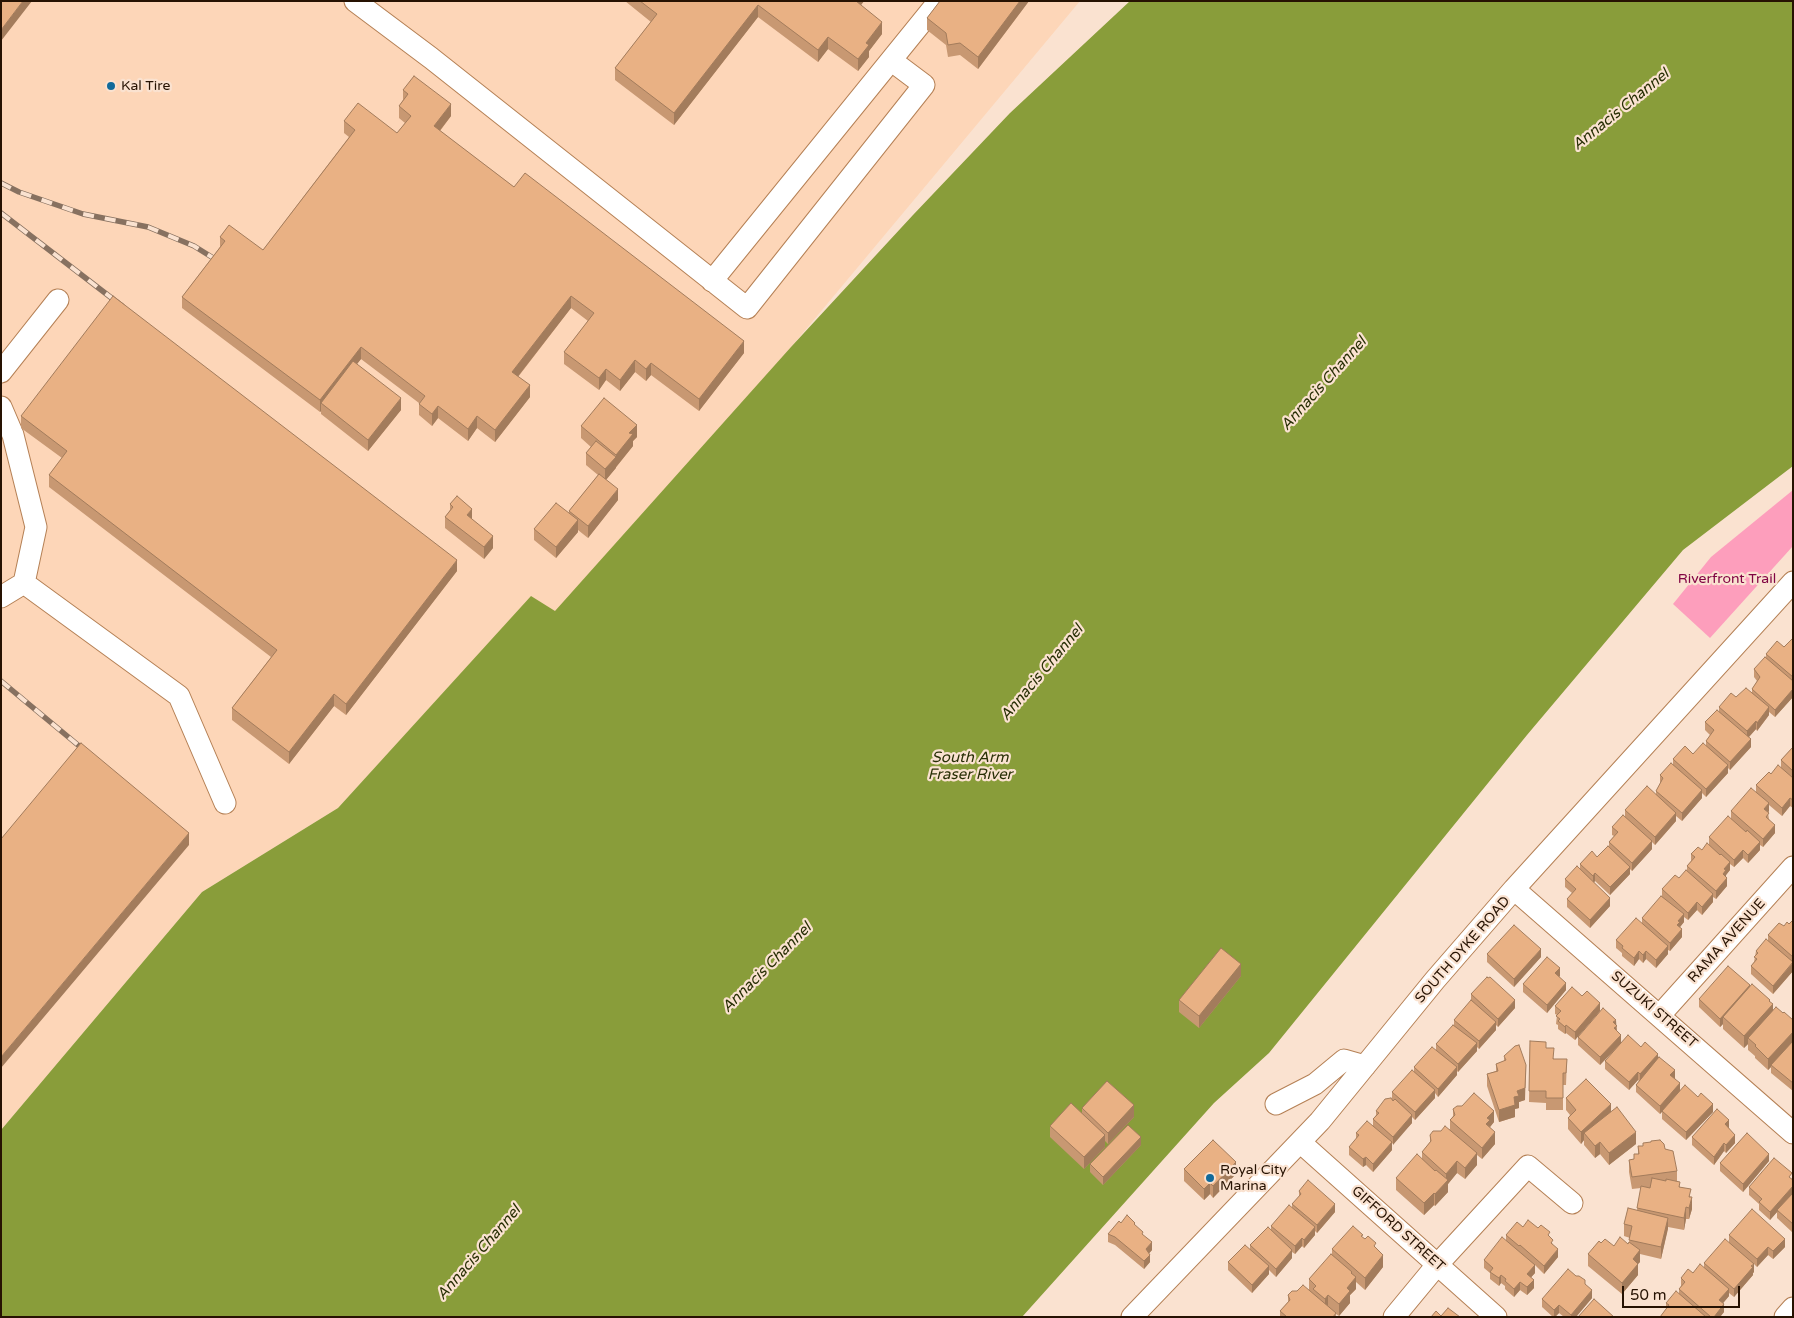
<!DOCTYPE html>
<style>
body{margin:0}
#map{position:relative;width:1794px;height:1318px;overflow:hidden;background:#fae2d0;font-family:"Varela Round",sans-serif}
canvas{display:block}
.frame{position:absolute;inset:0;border:2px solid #261202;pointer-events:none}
.scale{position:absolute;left:1622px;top:1286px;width:118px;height:22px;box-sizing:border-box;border:2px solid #261202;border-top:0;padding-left:6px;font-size:15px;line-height:18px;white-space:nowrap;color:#261202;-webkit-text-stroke:4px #fae2d0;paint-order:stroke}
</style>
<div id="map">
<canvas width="1794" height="1318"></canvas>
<div class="frame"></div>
<div class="scale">50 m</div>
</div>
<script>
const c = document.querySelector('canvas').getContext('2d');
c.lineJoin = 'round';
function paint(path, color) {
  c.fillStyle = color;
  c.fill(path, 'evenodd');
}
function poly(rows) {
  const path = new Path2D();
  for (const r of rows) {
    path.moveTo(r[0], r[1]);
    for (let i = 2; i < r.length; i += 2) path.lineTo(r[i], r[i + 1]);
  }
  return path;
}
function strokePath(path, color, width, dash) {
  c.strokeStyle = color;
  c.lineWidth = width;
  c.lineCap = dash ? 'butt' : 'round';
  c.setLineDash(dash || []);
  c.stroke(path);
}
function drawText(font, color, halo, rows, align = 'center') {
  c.font = font + ' "Varela Round",sans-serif';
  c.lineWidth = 4.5;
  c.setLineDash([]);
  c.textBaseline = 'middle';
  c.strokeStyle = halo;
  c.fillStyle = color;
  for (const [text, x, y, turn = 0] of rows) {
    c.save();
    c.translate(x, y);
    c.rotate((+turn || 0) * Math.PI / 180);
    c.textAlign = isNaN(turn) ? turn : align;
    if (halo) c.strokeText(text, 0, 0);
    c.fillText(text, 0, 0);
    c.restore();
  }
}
const built = poly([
 [1,1,1080,1,787,352,555,612,531,597,338,808,202,892,1,1130]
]);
const green = poly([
 [1793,490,1793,546,1710,638,1673,604,1711,557]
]);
const water = poly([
 [1130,1,1793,1,1793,466,1683,550,1527,735,1269,1053,1214,1103,1022,1317,1,1317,1,1130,202,892,338,808,531,596,555,611,791,347,913,215,1010,113]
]);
const minor = poly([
 [355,1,431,58,747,308,924,85,892,61],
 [712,281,939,1],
 [1,372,58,300],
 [1,407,13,435,36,527,24,583],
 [1,597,24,583,179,696,225,803],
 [1514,889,1793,1133],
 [1660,1015,1793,867],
 [1276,1104,1315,1084,1344,1060,1365,1066],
 [1300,1142,1496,1317],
 [1132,1317,1320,1121,1435,980,1514,889,1793,582],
 [1394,1317,1437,1265,1528,1166,1572,1203],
 [1785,1317,1793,1308]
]);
const rail = poly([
 [1,183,19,192,83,214,148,227,194,246,218,261],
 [1,213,122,306],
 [1,681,90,755]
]);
const wall = poly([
 [625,1,864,1,861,5,882,34,869,51,869,57,858,71,828,49,818,62,758,17,674,125,615,80,615,68,651,22],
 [940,1,1029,1,978,69,960,55,948,57,946,45,927,30,927,18],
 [403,90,451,116,440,131,514,187,744,353,699,411,651,375,646,381,635,372,620,391,606,380,599,390,564,364,564,352,588,321,571,308,518,377,530,397,495,442,477,428,468,441,438,418,432,426,419,415,419,403,361,359,356,364,401,410,368,451,321,414,321,411,320,412,182,308,182,297,220,247,220,237,263,250,349,137,344,133,344,121,397,133,405,123,399,118,399,106,403,100],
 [21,416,457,571,346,715,334,706,289,764,232,720,232,708,271,657,49,487,49,475,62,458,21,428],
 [581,426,637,437,633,441,633,446,606,480,618,500,588,538,578,530,578,532,556,558,534,540,534,529,569,514,569,511,598,475,586,465,586,453,591,447,581,438],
 [450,504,472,519,493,548,484,559,445,528,445,517,450,510],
 [1793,638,1793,697,1775,717,1769,712,1769,715,1757,731,1756,729,1749,737,1751,747,1730,770,1728,768,1728,773,1706,797,1702,793,1702,798,1682,821,1676,816,1676,821,1655,845,1652,842,1652,849,1632,871,1630,869,1630,874,1610,895,1595,881,1594,882,1610,906,1590,928,1567,907,1567,899,1572,893,1565,887,1565,879,1580,869,1580,864,1597,857,1609,846,1609,842,1614,836,1612,835,1612,827,1625,816,1625,810,1656,794,1656,791,1660,784,1660,775,1673,764,1673,759,1693,754,1706,745,1706,741,1710,735,1705,730,1705,722,1719,712,1719,707,1736,697,1752,693,1752,689,1757,681,1754,677,1754,669,1766,658,1766,654,1784,647],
 [1793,747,1793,808,1790,806,1782,816,1769,805,1769,811,1768,813,1769,819,1775,833,1763,847,1760,845,1760,850,1748,863,1743,858,1734,867,1730,864,1730,870,1726,875,1727,886,1716,899,1713,897,1713,902,1702,915,1697,910,1688,920,1684,917,1684,922,1680,927,1682,937,1670,951,1668,950,1668,954,1656,968,1646,959,1643,963,1639,959,1634,966,1622,956,1622,953,1616,948,1616,940,1642,923,1642,918,1662,896,1662,889,1679,878,1687,871,1687,866,1691,861,1691,854,1702,850,1709,845,1709,837,1731,819,1731,811,1756,792,1756,785,1771,774,1781,767,1781,760],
 [1793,920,1793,971,1773,994,1751,974,1751,966,1754,962,1756,951,1768,941,1768,935,1784,926,1789,924],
 [1487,954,1541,957,1514,987,1487,962],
 [1241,976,1199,1028,1179,1012,1179,1000],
 [1559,976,1566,990,1547,1013,1523,992,1523,984,1560,976],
 [1750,986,1770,1002,1773,1010,1783,1013,1793,1020,1793,1091,1771,1073,1771,1067,1768,1070,1755,1058,1755,1056,1748,1050,1748,1044,1744,1048,1723,1029,1723,1024,1720,1027,1699,1007,1699,999],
 [1471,994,1515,1008,1498,1027,1496,1025,1496,1030,1479,1049,1477,1047,1477,1051,1458,1072,1457,1071,1457,1075,1438,1097,1435,1093,1435,1098,1415,1120,1412,1117,1412,1123,1392,1144,1392,1150,1373,1172,1366,1165,1363,1167,1349,1155,1349,1147,1356,1139,1356,1133,1373,1126,1373,1119,1376,1115,1376,1111,1392,1100,1392,1092,1414,1072,1414,1067,1436,1050,1436,1044,1454,1026,1454,1020,1471,1001],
 [1555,1006,1600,1011,1575,1040,1566,1033,1565,1034,1558,1029,1558,1025,1556,1024,1557,1015,1555,1014],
 [1616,1025,1617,1031,1621,1042,1641,1047,1658,1059,1675,1078,1680,1091,1713,1112,1686,1140,1662,1119,1662,1112,1660,1114,1636,1092,1636,1085,1639,1081,1638,1080,1629,1090,1605,1069,1605,1061,1618,1046,1600,1065,1578,1045,1578,1037],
 [1530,1041,1546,1048,1554,1059,1567,1059,1566,1085,1563,1085,1563,1110,1546,1110,1546,1103,1529,1102],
 [1504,1056,1525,1100,1519,1102,1519,1108,1515,1109,1515,1117,1499,1122,1487,1086,1487,1074,1496,1071,1496,1064,1504,1061],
 [1566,1098,1611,1112,1636,1144,1609,1165,1600,1154,1595,1158,1584,1145,1584,1140,1581,1144,1568,1129,1568,1118,1570,1115,1566,1110],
 [1082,1108,1134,1117,1108,1144,1105,1141,1105,1147,1084,1169,1050,1137,1050,1126,1082,1113],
 [1453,1109,1494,1122,1490,1127,1495,1144,1482,1159,1477,1155,1477,1165,1465,1179,1457,1173,1448,1184,1448,1192,1435,1206,1434,1205,1424,1215,1396,1190,1396,1178,1422,1159,1422,1152,1430,1142,1430,1135,1441,1131,1450,1129,1450,1120,1453,1116],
 [1729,1128,1735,1143,1726,1153,1724,1151,1714,1165,1692,1145,1692,1137],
 [1141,1145,1103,1185,1090,1172,1090,1164],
 [1638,1146,1665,1149,1677,1171,1677,1181,1680,1187,1691,1197,1692,1209,1689,1219,1686,1219,1684,1230,1668,1227,1661,1259,1640,1254,1640,1262,1638,1264,1638,1275,1622,1294,1588,1266,1588,1254,1601,1243,1614,1246,1628,1244,1629,1242,1630,1238,1624,1236,1624,1224,1637,1210,1641,1188,1632,1189,1629,1172,1629,1160,1634,1159,1634,1154,1638,1154],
 [1769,1161,1743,1192,1720,1171,1720,1163],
 [1184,1169,1236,1174,1213,1198,1210,1194,1204,1200,1184,1181],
 [1792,1179,1793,1180,1793,1236,1792,1232,1777,1218,1777,1212,1770,1220,1759,1210,1759,1204,1749,1195,1749,1187],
 [1299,1191,1335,1212,1317,1233,1315,1231,1315,1235,1304,1248,1302,1246,1295,1254,1292,1252,1292,1258,1276,1277,1269,1270,1269,1274,1252,1293,1228,1270,1228,1262,1250,1249,1250,1245,1271,1230,1271,1226,1292,1208,1292,1204,1299,1197],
 [1121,1223,1135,1226,1143,1235,1152,1250,1149,1253,1150,1262,1144,1269,1115,1245,1108,1242,1108,1234],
 [1523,1227,1550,1238,1558,1257,1544,1274,1535,1265,1535,1273,1531,1277,1534,1288,1527,1295,1520,1290,1514,1297,1505,1289,1505,1286,1501,1283,1499,1286,1490,1279,1490,1273,1484,1268,1484,1260,1506,1240,1506,1235],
 [1729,1235,1785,1247,1773,1259,1768,1255,1757,1267,1754,1264,1754,1272,1753,1273,1753,1275,1734,1297,1729,1293,1729,1296,1723,1303,1724,1312,1720,1317,1660,1317,1666,1309,1666,1303,1679,1294,1679,1289,1681,1286,1681,1278,1704,1267,1704,1263,1729,1243],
 [1363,1238,1376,1248,1383,1267,1365,1290,1356,1282,1356,1289,1350,1295,1350,1303,1339,1316,1336,1314,1336,1317,1280,1317,1280,1311,1288,1302,1288,1295,1297,1291,1309,1290,1309,1279,1332,1255,1332,1249],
 [1585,1284,1592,1298,1576,1317,1564,1317,1559,1313,1555,1317,1553,1317,1542,1307,1542,1299]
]);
const shadedWall = poly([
 [23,1,32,1,1,41,1,30],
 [855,1,864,1,855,13],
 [1020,1,1029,1,978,69,978,57],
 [758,5,758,17,674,125,674,113],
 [882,22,882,34,869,51,869,57,858,71,858,59,866,43],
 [828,37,828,49,818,62,818,50],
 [451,104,451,116,434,138,434,126],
 [571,296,571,308,512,384,512,372],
 [744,341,744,353,699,411,699,399],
 [361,347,361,359,325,406,321,403,321,411,320,412,320,400],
 [635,360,635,372,620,391,620,380],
 [651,363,651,375,646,381,646,369],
 [606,369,606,380,599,390,599,378],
 [530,385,530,397,495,442,495,430],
 [401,398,401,410,368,451,368,440],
 [438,406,438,418,432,426,432,414],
 [477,416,477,428,468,441,468,429],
 [637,425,637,437,633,441,633,446,616,467,616,455,629,433],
 [616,457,616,468,605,481,605,469],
 [618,489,618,500,588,538,588,526],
 [472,509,472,521,467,515],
 [578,520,578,532,556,558,556,547],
 [493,536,493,548,484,559,484,547],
 [457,560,457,571,346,715,346,704],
 [1793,689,1793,697,1775,717,1775,710],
 [334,694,334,706,289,764,289,752],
 [1769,707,1769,715,1757,731,1757,723],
 [1756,721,1756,729,1747,739,1747,731],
 [1751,739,1751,747,1730,770,1730,762],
 [1728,765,1728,773,1706,797,1706,789],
 [1702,790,1702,798,1682,821,1682,813],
 [1790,798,1790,806,1782,816,1782,808],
 [1769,803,1769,811,1764,817,1764,809],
 [1676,813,1676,821,1655,845,1655,837],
 [1775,825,1775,833,1763,847,1763,839],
 [189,833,189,845,1,1068,1,1057],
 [1652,841,1652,849,1632,871,1632,863],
 [1760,842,1760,850,1748,863,1748,855],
 [1743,850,1743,858,1734,867,1734,860],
 [1730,862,1730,870,1726,875,1726,878,1723,874,1724,869],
 [1630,867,1630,874,1610,895,1610,887],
 [1595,873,1595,881,1593,884,1593,876],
 [1727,878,1727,886,1716,899,1716,891],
 [1713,894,1713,902,1702,915,1702,907],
 [1610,898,1610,906,1590,928,1590,920],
 [1697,902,1697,910,1688,920,1688,913],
 [1684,914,1684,922,1680,927,1677,933,1678,921],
 [1682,929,1682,937,1670,951,1670,943],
 [1668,946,1668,954,1656,968,1656,960],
 [1541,949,1541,957,1514,987,1514,979],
 [1639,951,1639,959,1634,966,1634,958],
 [1646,951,1646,959,1643,963,1643,955],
 [1793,963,1793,971,1773,994,1773,986],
 [1241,964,1241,976,1199,1028,1199,1016],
 [1560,968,1560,976,1555,981,1555,973],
 [1566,983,1566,990,1547,1013,1547,1005],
 [1750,985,1750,993,1723,1017,1723,1024,1720,1027,1720,1019],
 [1515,1000,1515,1008,1498,1027,1498,1019],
 [1770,1000,1770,1007,1773,1004,1773,1016,1748,1038,1748,1044,1744,1048,1744,1036],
 [1600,1003,1600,1011,1575,1040,1575,1032],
 [1616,1020,1617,1034,1614,1036,1613,1022],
 [1496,1022,1496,1030,1479,1049,1479,1041],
 [1566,1025,1566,1033,1565,1034,1565,1027],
 [1793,1032,1793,1044,1771,1065,1771,1067,1768,1070,1768,1059],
 [1621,1035,1621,1043,1600,1065,1600,1057],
 [1477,1043,1477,1051,1458,1072,1458,1064],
 [1658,1054,1658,1061,1640,1082,1640,1074],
 [1526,1065,1525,1100,1519,1102,1519,1108,1515,1109,1515,1117,1499,1122,1499,1110,1514,1097,1517,1091],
 [1457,1067,1457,1075,1438,1097,1438,1089],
 [1675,1070,1675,1078,1670,1083,1670,1075],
 [1638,1072,1638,1080,1629,1090,1629,1082],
 [1680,1083,1680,1091,1660,1114,1660,1106],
 [1435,1090,1435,1098,1415,1120,1415,1112],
 [1611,1104,1611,1116,1584,1133,1584,1140,1581,1144,1581,1132],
 [1713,1104,1713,1112,1686,1140,1686,1132],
 [1134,1105,1134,1117,1108,1144,1108,1133],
 [1494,1111,1494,1122,1490,1127,1486,1124,1487,1118],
 [1412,1115,1412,1123,1393,1145,1393,1137],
 [1729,1120,1729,1128,1725,1132,1725,1124],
 [1495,1132,1495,1144,1482,1159,1482,1148],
 [1636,1132,1636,1144,1609,1165,1609,1153],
 [1105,1135,1105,1147,1084,1169,1084,1157],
 [1735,1135,1735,1143,1726,1153,1726,1145],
 [1141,1137,1141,1145,1103,1185,1103,1177],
 [1392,1142,1392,1150,1373,1172,1373,1164],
 [1600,1142,1600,1154,1595,1158,1595,1146],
 [1724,1143,1724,1151,1714,1165,1714,1157],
 [1477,1153,1477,1165,1465,1179,1465,1168],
 [1769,1154,1769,1161,1743,1192,1743,1184],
 [1366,1157,1366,1165,1363,1167,1363,1159],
 [1457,1161,1457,1173,1448,1184,1448,1192,1435,1206,1435,1194,1446,1182,1446,1174],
 [1236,1162,1236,1174,1213,1198,1213,1186],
 [1210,1183,1210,1194,1204,1200,1204,1189],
 [1793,1186,1793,1194,1770,1220,1770,1212],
 [1434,1193,1434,1205,1424,1215,1424,1203],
 [1692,1197,1692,1209,1689,1219,1689,1208],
 [1335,1204,1335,1212,1317,1233,1317,1225],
 [1686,1207,1686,1219,1684,1230,1684,1218],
 [1668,1218,1668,1229,1661,1259,1661,1247],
 [1315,1227,1315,1235,1304,1248,1304,1240],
 [1302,1238,1302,1246,1295,1254,1295,1246],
 [1785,1239,1785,1247,1773,1259,1773,1251],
 [1152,1242,1152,1250,1146,1257,1146,1249],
 [1768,1247,1768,1255,1757,1267,1757,1259],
 [1558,1249,1558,1257,1544,1274,1544,1266],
 [1292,1250,1292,1258,1276,1277,1276,1269],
 [1640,1250,1640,1262,1638,1264,1638,1275,1622,1294,1622,1283,1633,1259],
 [1150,1255,1150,1262,1144,1269,1144,1261],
 [1383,1255,1383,1267,1365,1290,1365,1278],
 [1754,1264,1754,1272,1753,1273,1753,1275,1734,1297,1734,1289],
 [1535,1265,1535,1273,1527,1282,1527,1274],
 [1269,1266,1269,1274,1252,1293,1252,1285],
 [1352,1272,1352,1282,1356,1277,1356,1289,1350,1295,1350,1303,1339,1316,1339,1304,1347,1288,1351,1273],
 [1501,1275,1501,1283,1499,1286,1499,1278],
 [1534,1280,1534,1288,1527,1295,1527,1287],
 [1520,1282,1520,1290,1514,1297,1514,1289],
 [1729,1289,1729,1296,1719,1308,1719,1300],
 [1592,1290,1592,1298,1576,1317,1571,1317,1571,1315],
 [1328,1295,1328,1307,1325,1311,1325,1299],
 [1724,1304,1724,1312,1720,1317,1714,1317],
 [1559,1305,1559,1313,1555,1317,1554,1317,1554,1310]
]);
const building = poly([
 [1,1,23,1,1,30,1,1],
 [640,1,856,1,882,22,866,43,869,45,858,59,828,37,818,50,758,5,674,113,615,68,657,14,640,1],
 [940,1,1020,1,978,57,960,43,948,45,946,33,927,18,940,1],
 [414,76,451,104,434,126,514,187,525,173,744,341,699,399,651,363,646,369,635,360,620,380,606,369,599,378,564,352,594,313,571,296,512,372,530,385,495,430,477,416,468,429,438,406,432,414,419,404,425,396,361,347,320,400,182,297,225,241,220,237,229,225,263,250,355,130,344,121,358,103,397,133,411,116,399,106,408,94,403,90,414,76],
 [113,296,457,560,346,704,334,694,289,752,232,708,277,650,49,475,67,451,21,416,113,296],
 [353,361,401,398,368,440,321,403,353,361],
 [604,398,637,425,629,433,633,434,616,455,581,426,604,398],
 [596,441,616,457,605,469,586,453,596,441],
 [599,474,618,489,588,526,569,511,599,474],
 [457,496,472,509,467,515,493,536,484,547,445,517,453,507,450,504,457,496],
 [556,503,578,520,556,547,534,529,556,503],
 [1793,638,1793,677,1766,654,1777,641,1784,647,1793,638],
 [1765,657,1793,681,1793,689,1775,710,1752,689,1760,677,1754,669,1765,657],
 [1746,688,1769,707,1757,723,1756,721,1747,731,1719,707,1731,693,1736,697,1746,688],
 [1717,710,1751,739,1730,762,1706,741,1714,730,1705,722,1717,710],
 [81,743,189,833,1,1057,1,839,81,743],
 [1703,743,1728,765,1706,789,1673,759,1685,746,1693,754,1703,743],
 [1793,747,1793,771,1781,760,1793,747],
 [1671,763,1702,790,1682,813,1656,791,1663,778,1660,775,1671,763],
 [1778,765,1793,778,1793,800,1790,798,1782,808,1756,785,1769,772,1771,774,1778,765],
 [1647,786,1676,813,1655,837,1625,810,1647,786],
 [1751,788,1769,803,1764,809,1769,813,1766,817,1775,825,1763,839,1731,811,1751,788],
 [1623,815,1652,841,1632,863,1609,842,1618,832,1612,827,1623,815],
 [1728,816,1746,832,1747,830,1760,842,1748,855,1743,850,1734,860,1709,837,1728,816],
 [1707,843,1720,855,1721,854,1730,862,1724,869,1726,870,1723,874,1727,878,1716,891,1687,866,1695,857,1691,854,1698,847,1702,850,1707,843],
 [1608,846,1630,867,1610,887,1595,873,1593,876,1580,864,1592,851,1597,857,1608,846],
 [1577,866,1610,898,1590,920,1567,899,1576,889,1565,879,1577,866],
 [1686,870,1713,894,1702,907,1697,902,1688,913,1662,889,1675,875,1679,878,1686,870],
 [1661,896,1684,914,1678,921,1680,922,1677,925,1682,929,1670,943,1642,918,1661,896],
 [1636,918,1668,946,1656,960,1646,951,1643,955,1639,951,1634,958,1622,948,1623,946,1616,940,1636,918],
 [1793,920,1793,957,1768,935,1779,923,1784,926,1787,922,1789,924,1793,920],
 [1514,925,1541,949,1514,979,1487,954,1514,925],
 [1766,939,1793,962,1773,986,1751,966,1757,959,1754,957,1758,953,1756,951,1766,939],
 [1221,948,1241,964,1199,1016,1179,1000,1221,948],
 [1547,957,1560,968,1555,973,1566,983,1547,1005,1523,984,1547,957],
 [1728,966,1750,985,1720,1019,1699,999,1728,966],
 [1487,977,1488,978,1490,977,1515,1000,1498,1019,1471,994,1487,977],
 [1752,984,1770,1000,1769,1001,1773,1004,1744,1036,1723,1017,1752,984],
 [1572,987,1582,996,1587,991,1600,1003,1575,1032,1566,1025,1565,1027,1558,1021,1560,1019,1556,1016,1561,1011,1555,1006,1572,987],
 [1471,1000,1496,1022,1479,1041,1454,1020,1471,1000],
 [1776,1007,1783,1013,1784,1012,1793,1020,1793,1032,1768,1059,1755,1046,1756,1045,1748,1038,1776,1007],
 [1603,1008,1616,1020,1613,1022,1617,1026,1614,1028,1621,1035,1600,1057,1578,1037,1603,1008],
 [1453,1025,1477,1043,1458,1064,1436,1044,1453,1025],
 [1628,1035,1641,1047,1645,1042,1658,1054,1640,1074,1638,1072,1629,1082,1605,1061,1628,1035],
 [1530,1041,1546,1042,1546,1048,1554,1048,1553,1059,1567,1059,1566,1073,1563,1073,1563,1098,1546,1098,1546,1091,1529,1091,1530,1041],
 [1793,1041,1793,1083,1771,1065,1793,1041],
 [1519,1045,1526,1065,1525,1088,1517,1091,1519,1096,1514,1097,1515,1105,1499,1110,1487,1074,1498,1071,1496,1064,1506,1060,1504,1056,1515,1046,1519,1045],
 [1432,1047,1457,1067,1438,1089,1414,1067,1432,1047],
 [1659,1057,1675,1070,1670,1075,1680,1083,1660,1106,1636,1085,1659,1057],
 [1412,1070,1435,1090,1415,1112,1392,1092,1412,1070],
 [1586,1079,1611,1104,1581,1132,1568,1118,1576,1110,1566,1098,1586,1079],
 [1107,1081,1134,1105,1108,1133,1082,1108,1107,1081],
 [1685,1085,1698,1097,1701,1093,1713,1104,1686,1132,1662,1111,1685,1085],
 [1474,1093,1494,1111,1487,1118,1490,1120,1486,1124,1495,1132,1482,1148,1450,1120,1455,1115,1453,1109,1457,1106,1462,1106,1474,1093],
 [1391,1098,1393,1101,1395,1099,1412,1115,1393,1137,1373,1119,1379,1113,1376,1111,1385,1099,1391,1098],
 [1071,1103,1105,1135,1084,1157,1050,1126,1071,1103],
 [1617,1107,1636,1132,1609,1153,1600,1142,1595,1146,1584,1133,1617,1107],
 [1717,1109,1729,1120,1725,1124,1735,1135,1726,1145,1724,1143,1714,1157,1692,1137,1717,1109],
 [1367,1121,1392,1142,1373,1164,1366,1157,1363,1159,1349,1147,1359,1135,1356,1133,1367,1121],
 [1128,1125,1141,1137,1103,1177,1090,1164,1128,1125],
 [1445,1126,1477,1153,1465,1168,1457,1161,1446,1174,1422,1152,1431,1141,1430,1135,1433,1131,1441,1131,1445,1126],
 [1747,1133,1769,1154,1743,1184,1720,1163,1747,1133],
 [1213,1140,1236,1162,1213,1186,1210,1183,1204,1189,1184,1169,1213,1140],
 [1660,1140,1664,1144,1665,1149,1673,1151,1677,1171,1632,1177,1629,1160,1634,1159,1634,1154,1639,1154,1638,1146,1643,1146,1643,1143,1651,1142,1651,1141,1660,1140],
 [1417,1154,1435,1171,1436,1170,1448,1180,1435,1194,1434,1193,1424,1203,1396,1178,1417,1154],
 [1774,1158,1792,1173,1789,1177,1793,1180,1793,1186,1770,1212,1759,1202,1762,1199,1749,1187,1774,1158],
 [1652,1178,1666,1181,1666,1179,1680,1182,1679,1187,1691,1189,1689,1197,1692,1197,1689,1208,1686,1207,1684,1218,1637,1208,1641,1186,1650,1188,1652,1178],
 [1308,1180,1335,1204,1317,1225,1292,1204,1301,1194,1299,1191,1308,1180],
 [1793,1193,1793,1224,1777,1210,1793,1193],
 [1289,1205,1315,1227,1304,1240,1302,1238,1295,1246,1271,1226,1289,1205],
 [1628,1208,1668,1218,1661,1247,1629,1240,1632,1226,1624,1224,1628,1208],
 [1752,1209,1785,1239,1773,1251,1768,1247,1757,1259,1729,1235,1752,1209],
 [1127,1215,1135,1223,1134,1224,1143,1232,1142,1234,1152,1242,1146,1249,1150,1255,1144,1261,1115,1237,1108,1234,1119,1221,1121,1223,1127,1215],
 [1528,1220,1538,1228,1541,1225,1550,1232,1548,1235,1553,1240,1551,1243,1558,1249,1544,1266,1520,1245,1519,1246,1506,1235,1517,1222,1523,1227,1528,1220],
 [1353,1226,1363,1235,1361,1236,1365,1239,1368,1236,1376,1243,1374,1246,1383,1255,1365,1278,1332,1249,1353,1226],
 [1268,1227,1292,1250,1276,1269,1250,1245,1268,1227],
 [1502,1237,1535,1265,1527,1274,1534,1280,1527,1287,1520,1282,1514,1289,1505,1281,1506,1279,1501,1275,1499,1278,1490,1272,1493,1268,1484,1260,1502,1237],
 [1620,1237,1628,1244,1629,1242,1640,1250,1633,1259,1638,1264,1622,1283,1588,1254,1599,1241,1601,1243,1605,1239,1614,1246,1620,1237],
 [1725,1239,1754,1264,1751,1266,1753,1267,1734,1289,1704,1263,1725,1239],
 [1245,1245,1269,1266,1252,1285,1228,1262,1245,1245],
 [1331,1254,1352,1272,1351,1273,1356,1277,1347,1288,1350,1291,1339,1304,1328,1295,1325,1299,1313,1289,1316,1286,1309,1279,1331,1254],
 [1700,1264,1729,1289,1719,1300,1724,1304,1714,1317,1711,1317,1679,1289,1685,1282,1681,1278,1688,1269,1693,1273,1700,1264],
 [1568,1269,1576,1276,1579,1276,1585,1280,1585,1284,1592,1290,1571,1315,1559,1305,1554,1310,1542,1299,1568,1269],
 [1303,1285,1336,1313,1333,1317,1287,1317,1280,1311,1290,1300,1288,1295,1292,1291,1297,1291,1303,1285],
 [1676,1291,1706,1317,1660,1317,1669,1305,1666,1303,1676,1291],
 [1594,1299,1614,1317,1578,1317,1594,1299],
 [1448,1308,1460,1317,1431,1317,1436,1311,1441,1316,1448,1308]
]);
const markers = [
 [111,86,5,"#116a9a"],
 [1210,1178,5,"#116a9a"]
];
const poiNames = [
 ["Kal Tire",121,86],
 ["Royal City",1220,1170],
 ["Marina",1220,1186]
];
const parkNames = [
 ["Riverfront Trail",1727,579]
];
const streetNames = [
 ["RAMA AVENUE",1727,941,-48],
 ["SOUTH DYKE ROAD",1463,950,-49],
 ["SUZUKI STREET",1654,1010,41],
 ["GIFFORD STREET",1398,1229,42]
];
const waterNames = [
 ["Annacis Channel",1621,110,-39],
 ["Annacis Channel",1324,384,-48],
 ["Annacis Channel",1042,673,-50],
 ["South Arm",970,758],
 ["Fraser River",970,775],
 ["Annacis Channel",767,968,-45],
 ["Annacis Channel",479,1253,-49]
];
paint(built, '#fdd6b8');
paint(green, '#fd9ebc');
paint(water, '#899d3a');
strokePath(minor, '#b58055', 23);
strokePath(minor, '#fff', 21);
strokePath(rail, '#877160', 5.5);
strokePath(rail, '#fae2d0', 4, [11]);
paint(wall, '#c89872');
paint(shadedWall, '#a37c5c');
paint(building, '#e9b184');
strokePath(building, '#a37c5c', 1);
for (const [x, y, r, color] of markers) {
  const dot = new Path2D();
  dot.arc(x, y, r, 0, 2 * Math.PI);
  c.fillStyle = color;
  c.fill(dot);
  strokePath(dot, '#fae2d0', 2);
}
drawText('14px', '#261202', '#fae2d0', poiNames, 'left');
drawText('14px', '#810443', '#fae2d0', parkNames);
drawText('14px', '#261202', '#fae2d0', streetNames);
drawText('italic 15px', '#282f05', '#fae2d0', waterNames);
</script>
